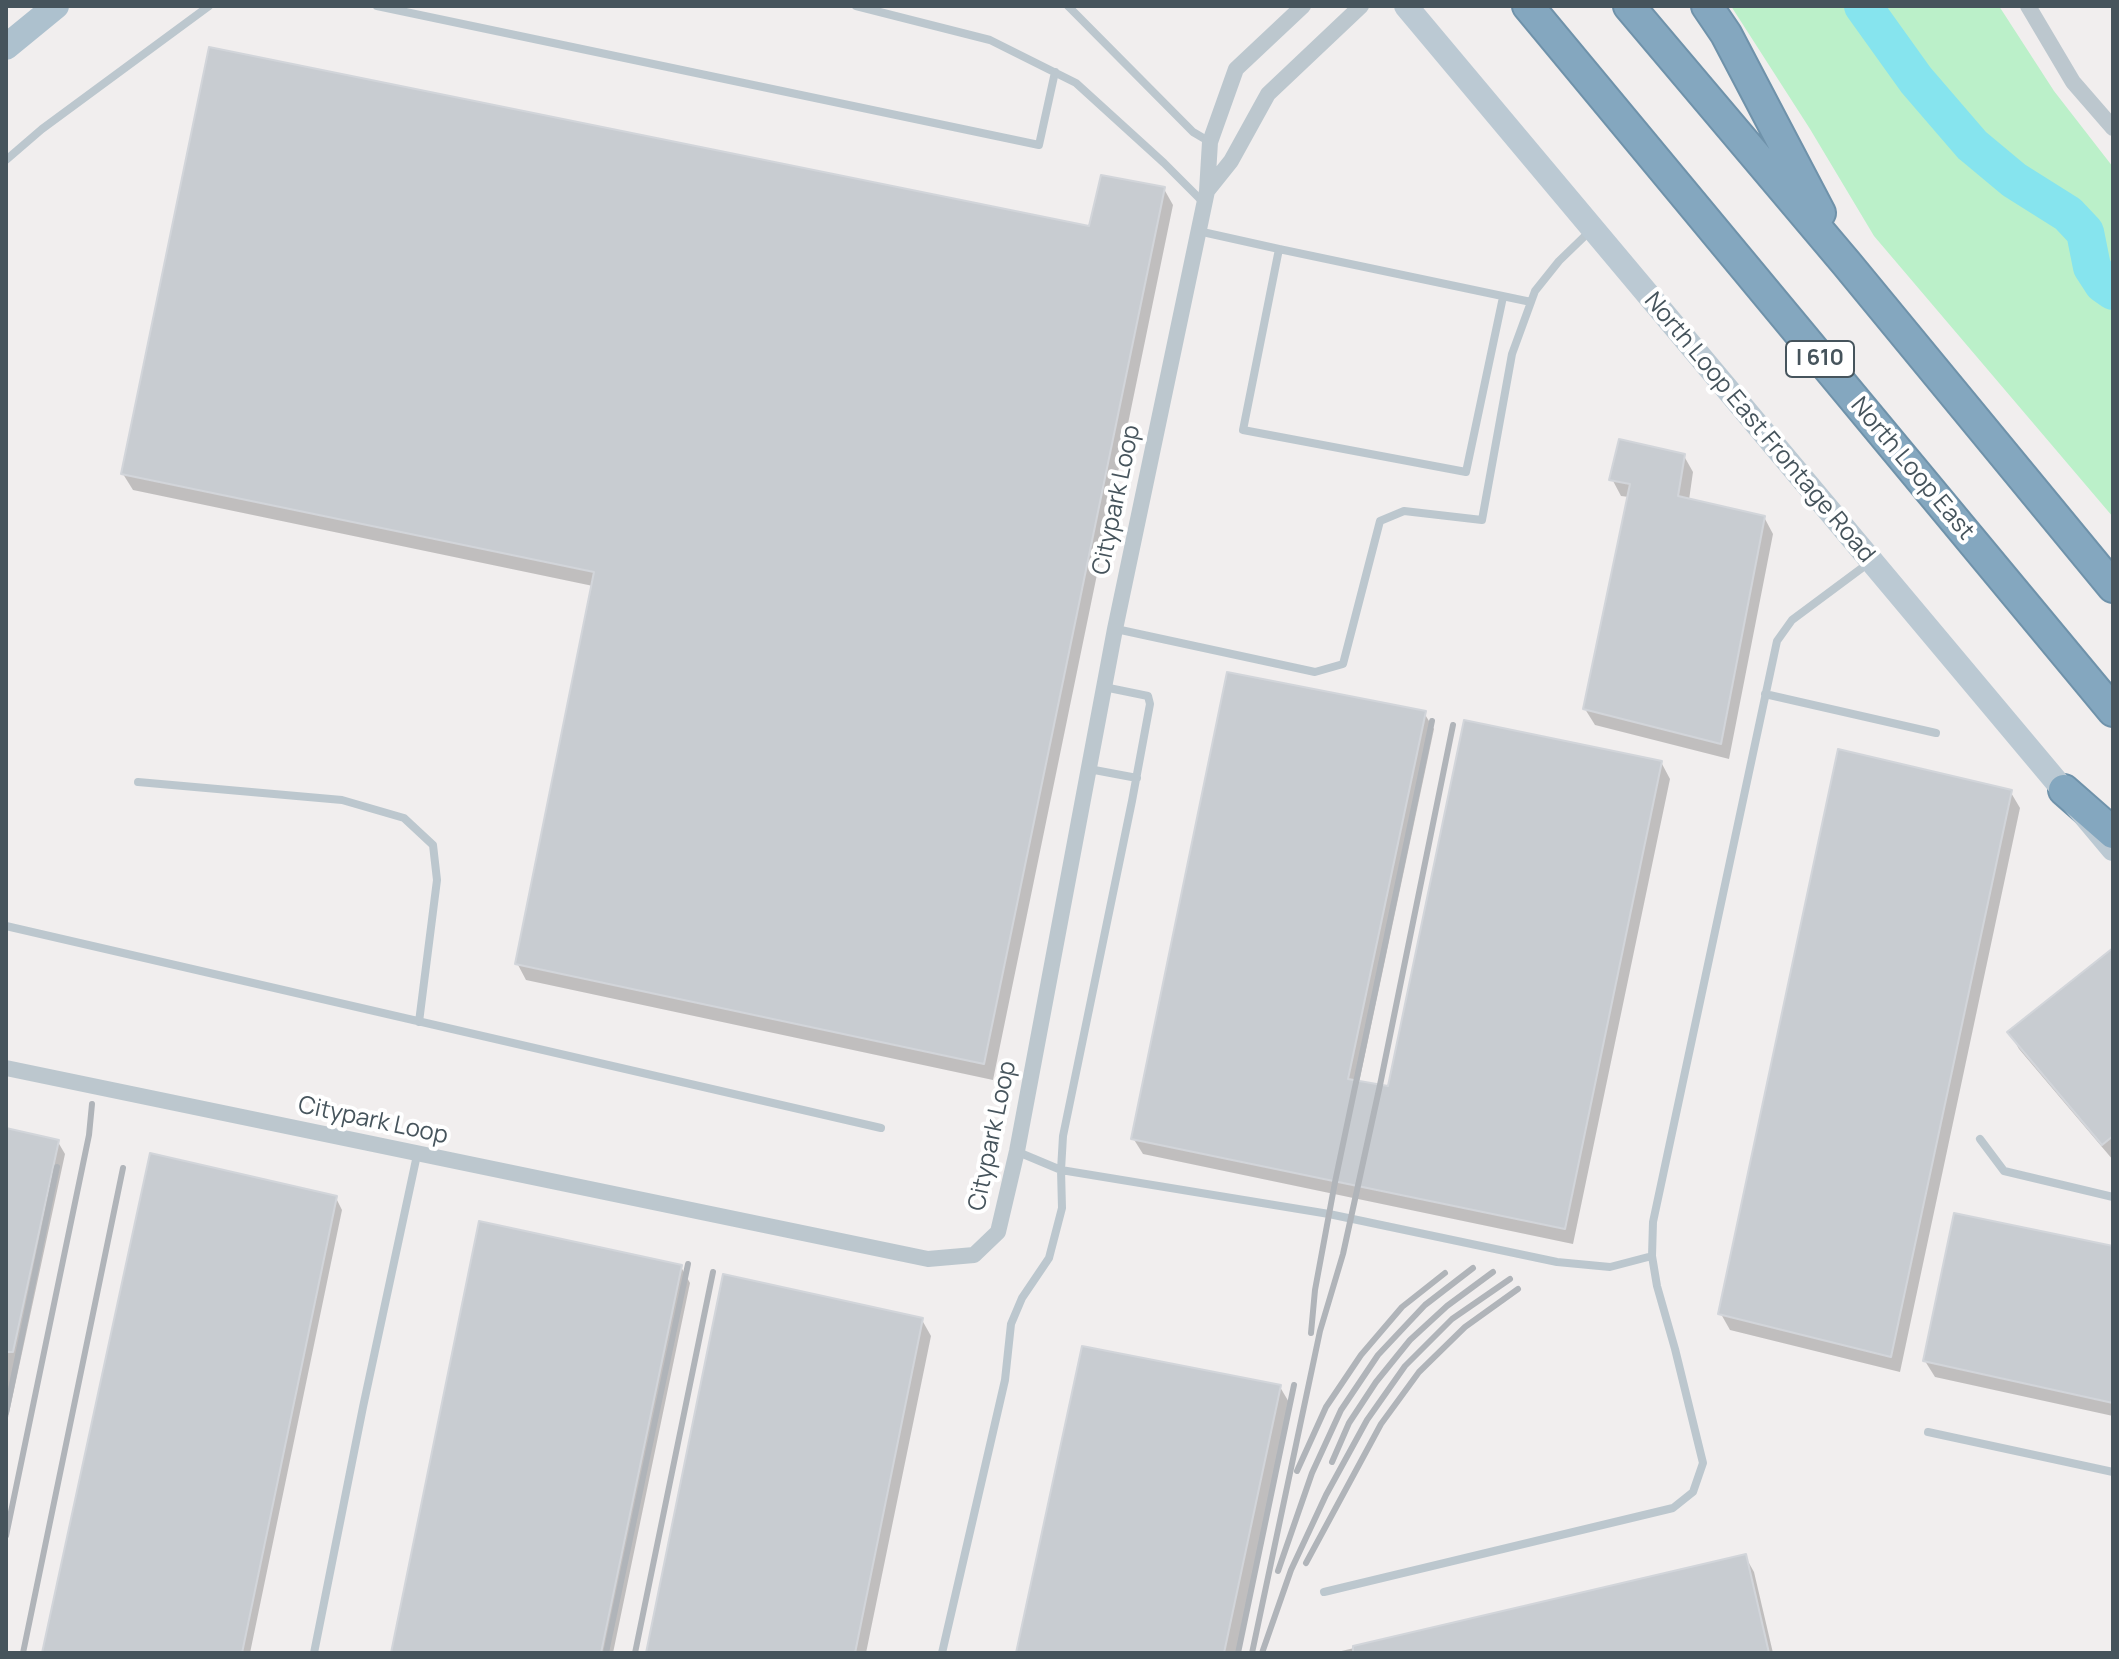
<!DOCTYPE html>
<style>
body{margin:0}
#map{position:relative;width:2119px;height:1659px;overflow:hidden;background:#f1eeee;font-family:Manrope,sans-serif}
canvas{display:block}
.frame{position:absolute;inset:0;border:8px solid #46545c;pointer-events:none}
</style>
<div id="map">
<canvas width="2119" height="1659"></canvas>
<div class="frame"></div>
</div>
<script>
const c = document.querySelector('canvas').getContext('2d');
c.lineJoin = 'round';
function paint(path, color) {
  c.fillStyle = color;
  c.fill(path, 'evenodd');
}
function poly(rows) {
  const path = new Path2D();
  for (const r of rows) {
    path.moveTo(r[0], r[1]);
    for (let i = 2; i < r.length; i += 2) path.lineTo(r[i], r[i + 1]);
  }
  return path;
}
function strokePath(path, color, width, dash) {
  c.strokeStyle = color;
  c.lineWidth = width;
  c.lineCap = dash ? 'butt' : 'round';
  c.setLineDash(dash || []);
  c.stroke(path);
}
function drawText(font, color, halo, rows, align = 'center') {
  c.font = font + ' Manrope,sans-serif';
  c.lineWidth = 8;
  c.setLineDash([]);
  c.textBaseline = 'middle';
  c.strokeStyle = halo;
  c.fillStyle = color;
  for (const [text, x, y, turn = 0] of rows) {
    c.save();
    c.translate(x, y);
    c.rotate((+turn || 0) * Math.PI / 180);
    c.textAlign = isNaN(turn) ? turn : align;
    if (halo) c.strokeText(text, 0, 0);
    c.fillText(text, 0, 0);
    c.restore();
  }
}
const green = poly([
 [1731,6,1999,6,2054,91,2113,167,2113,517,1874,236,1810,129]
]);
const shadow = poly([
 [1164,189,1173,205,993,1080,526,980,517,963,593,586,133,490,123,474,1090,228],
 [1684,456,1693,472,1689,500,1764,517,1773,534,1729,759,1595,725,1585,709,1629,497,1621,496,1612,479],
 [1424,713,1434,729,1359,1083,1389,1088,1661,762,1670,779,1573,1244,1143,1154,1133,1138],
 [2010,791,2020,808,1900,1372,1730,1330,1721,1314],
 [2113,951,2113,1160,2019,1049,2010,1033],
 [6,1130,58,1142,65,1154,6,1427],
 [336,1198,342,1210,250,1653,44,1653],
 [2113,1248,2113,1416,1935,1377,1925,1361],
 [681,1267,690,1283,613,1653,393,1653],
 [922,1320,931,1336,866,1653,648,1653],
 [1280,1387,1290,1404,1236,1653,1018,1653],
 [1745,1556,1754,1572,1773,1653,1333,1653]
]);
const river = poly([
 [1863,6,1916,80,1972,145,2014,180,2068,214,2085,232,2092,267,2103,284,2113,291]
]);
const building = poly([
 [209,47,1089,226,1101,175,1165,187,984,1064,515,964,594,572,121,474,209,47],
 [1619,439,1685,454,1678,496,1765,516,1721,744,1583,709,1630,484,1609,480,1619,439],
 [1227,672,1426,711,1348,1079,1388,1086,1464,720,1662,761,1565,1229,1131,1139,1227,672],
 [1838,749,2012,790,1891,1357,1718,1314,1838,749],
 [2113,948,2113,1136,2102,1145,2007,1032,2113,948],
 [6,1128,59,1140,13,1352,6,1352,6,1128],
 [150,1153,337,1196,242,1653,42,1653,150,1153],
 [1954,1213,2113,1246,2113,1403,1923,1361,1954,1213],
 [479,1221,682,1265,601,1653,391,1653,479,1221],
 [723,1274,923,1318,855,1653,646,1653,723,1274],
 [1082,1346,1281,1385,1224,1653,1016,1653,1082,1346],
 [1746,1554,1769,1653,1353,1653,1353,1646,1746,1554]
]);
const service = poly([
 [377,6,1039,145,1055,72],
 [856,6,990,40,1076,83,1164,163,1204,203],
 [1068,6,1193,132,1210,142],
 [6,160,42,129,209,6],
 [1198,231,1279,249],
 [1503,297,1466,472,1243,430,1279,249,1531,302],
 [1116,629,1315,672,1343,664,1380,521,1404,511,1482,520,1512,354,1531,302,1535,291,1559,261,1590,231],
 [1104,687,1148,696,1150,704,1132,801,1063,1136,1061,1170,1329,1214,1557,1262,1610,1267,1652,1256],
 [1765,694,1936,733],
 [1089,769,1137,778],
 [138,782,342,800,404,818,433,845,437,880,419,1022],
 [6,926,881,1128],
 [1980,1139,2004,1171,2113,1197],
 [1928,1432,2113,1472],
 [1324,1592,1673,1508,1693,1492,1703,1463,1675,1349,1657,1286,1652,1256,1653,1222,1777,641,1792,620,1870,562],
 [314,1653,363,1407,417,1155],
 [942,1653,1005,1380,1011,1324,1022,1298,1049,1258,1062,1208,1061,1170,1018,1152]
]);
const minor = poly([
 [2028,6,2073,82,2113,128],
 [1207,191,1231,161,1268,94,1361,6],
 [6,1068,928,1259,974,1255,998,1232,1017,1151,1115,629,1207,191,1210,142,1236,69,1303,6]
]);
const secondary = poly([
 [1406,6,2113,849]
]);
const primary = poly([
 [6,47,56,6]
]);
const motorway = poly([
 [1528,6,2113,711],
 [1629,6,1847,264,2113,587],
 [1707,6,1726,34,1820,213],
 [2064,790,2113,833]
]);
const rail = poly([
 [1311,1333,1315,1290,1335,1182,1432,721],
 [6,1413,57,1167],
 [1332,1462,1349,1423,1376,1382,1410,1340,1447,1306,1493,1272],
 [1297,1471,1326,1407,1361,1355,1402,1307,1445,1273],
 [6,1536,89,1135,92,1104],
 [1306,1563,1381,1424,1419,1372,1465,1327,1518,1289],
 [1278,1571,1312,1473,1341,1410,1378,1355,1425,1305,1473,1268],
 [23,1653,123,1168],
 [606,1653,688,1264],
 [635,1653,713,1272],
 [1238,1653,1294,1385],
 [1252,1653,1320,1331,1343,1254,1380,1085,1453,725],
 [1262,1653,1291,1570,1326,1495,1367,1420,1405,1366,1452,1319,1510,1279]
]);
const shields = [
 [1820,359,68]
];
const shieldNames = [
 ["I 610",1820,359]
];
const streetNames = [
 ["North Loop East Frontage Road",1759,428,50],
 ["North Loop East",1912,469,50],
 ["Citypark Loop",1117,500,-78],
 ["Citypark Loop",373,1121,12],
 ["Citypark Loop",993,1136,-78]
];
paint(green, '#bbf0c9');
paint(shadow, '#0003');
strokePath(river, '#86e4ee', 38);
paint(building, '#c8ccd1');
strokePath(building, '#d2d5da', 2);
strokePath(motorway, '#6f92aa', 34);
strokePath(service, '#bcc7ce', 8);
strokePath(minor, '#bcc7ce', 16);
strokePath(secondary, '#bbc9d3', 24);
strokePath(primary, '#adc1ce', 26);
strokePath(motorway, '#84a7bf', 30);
strokePath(rail, '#b0b4b9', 6);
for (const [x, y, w] of shields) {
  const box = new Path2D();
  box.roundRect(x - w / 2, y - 18, w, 36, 6);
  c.fillStyle = '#fff';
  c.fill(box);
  strokePath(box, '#46545c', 2);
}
drawText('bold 22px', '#46545c', null, shieldNames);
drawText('24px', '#46545c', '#fff', streetNames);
</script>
